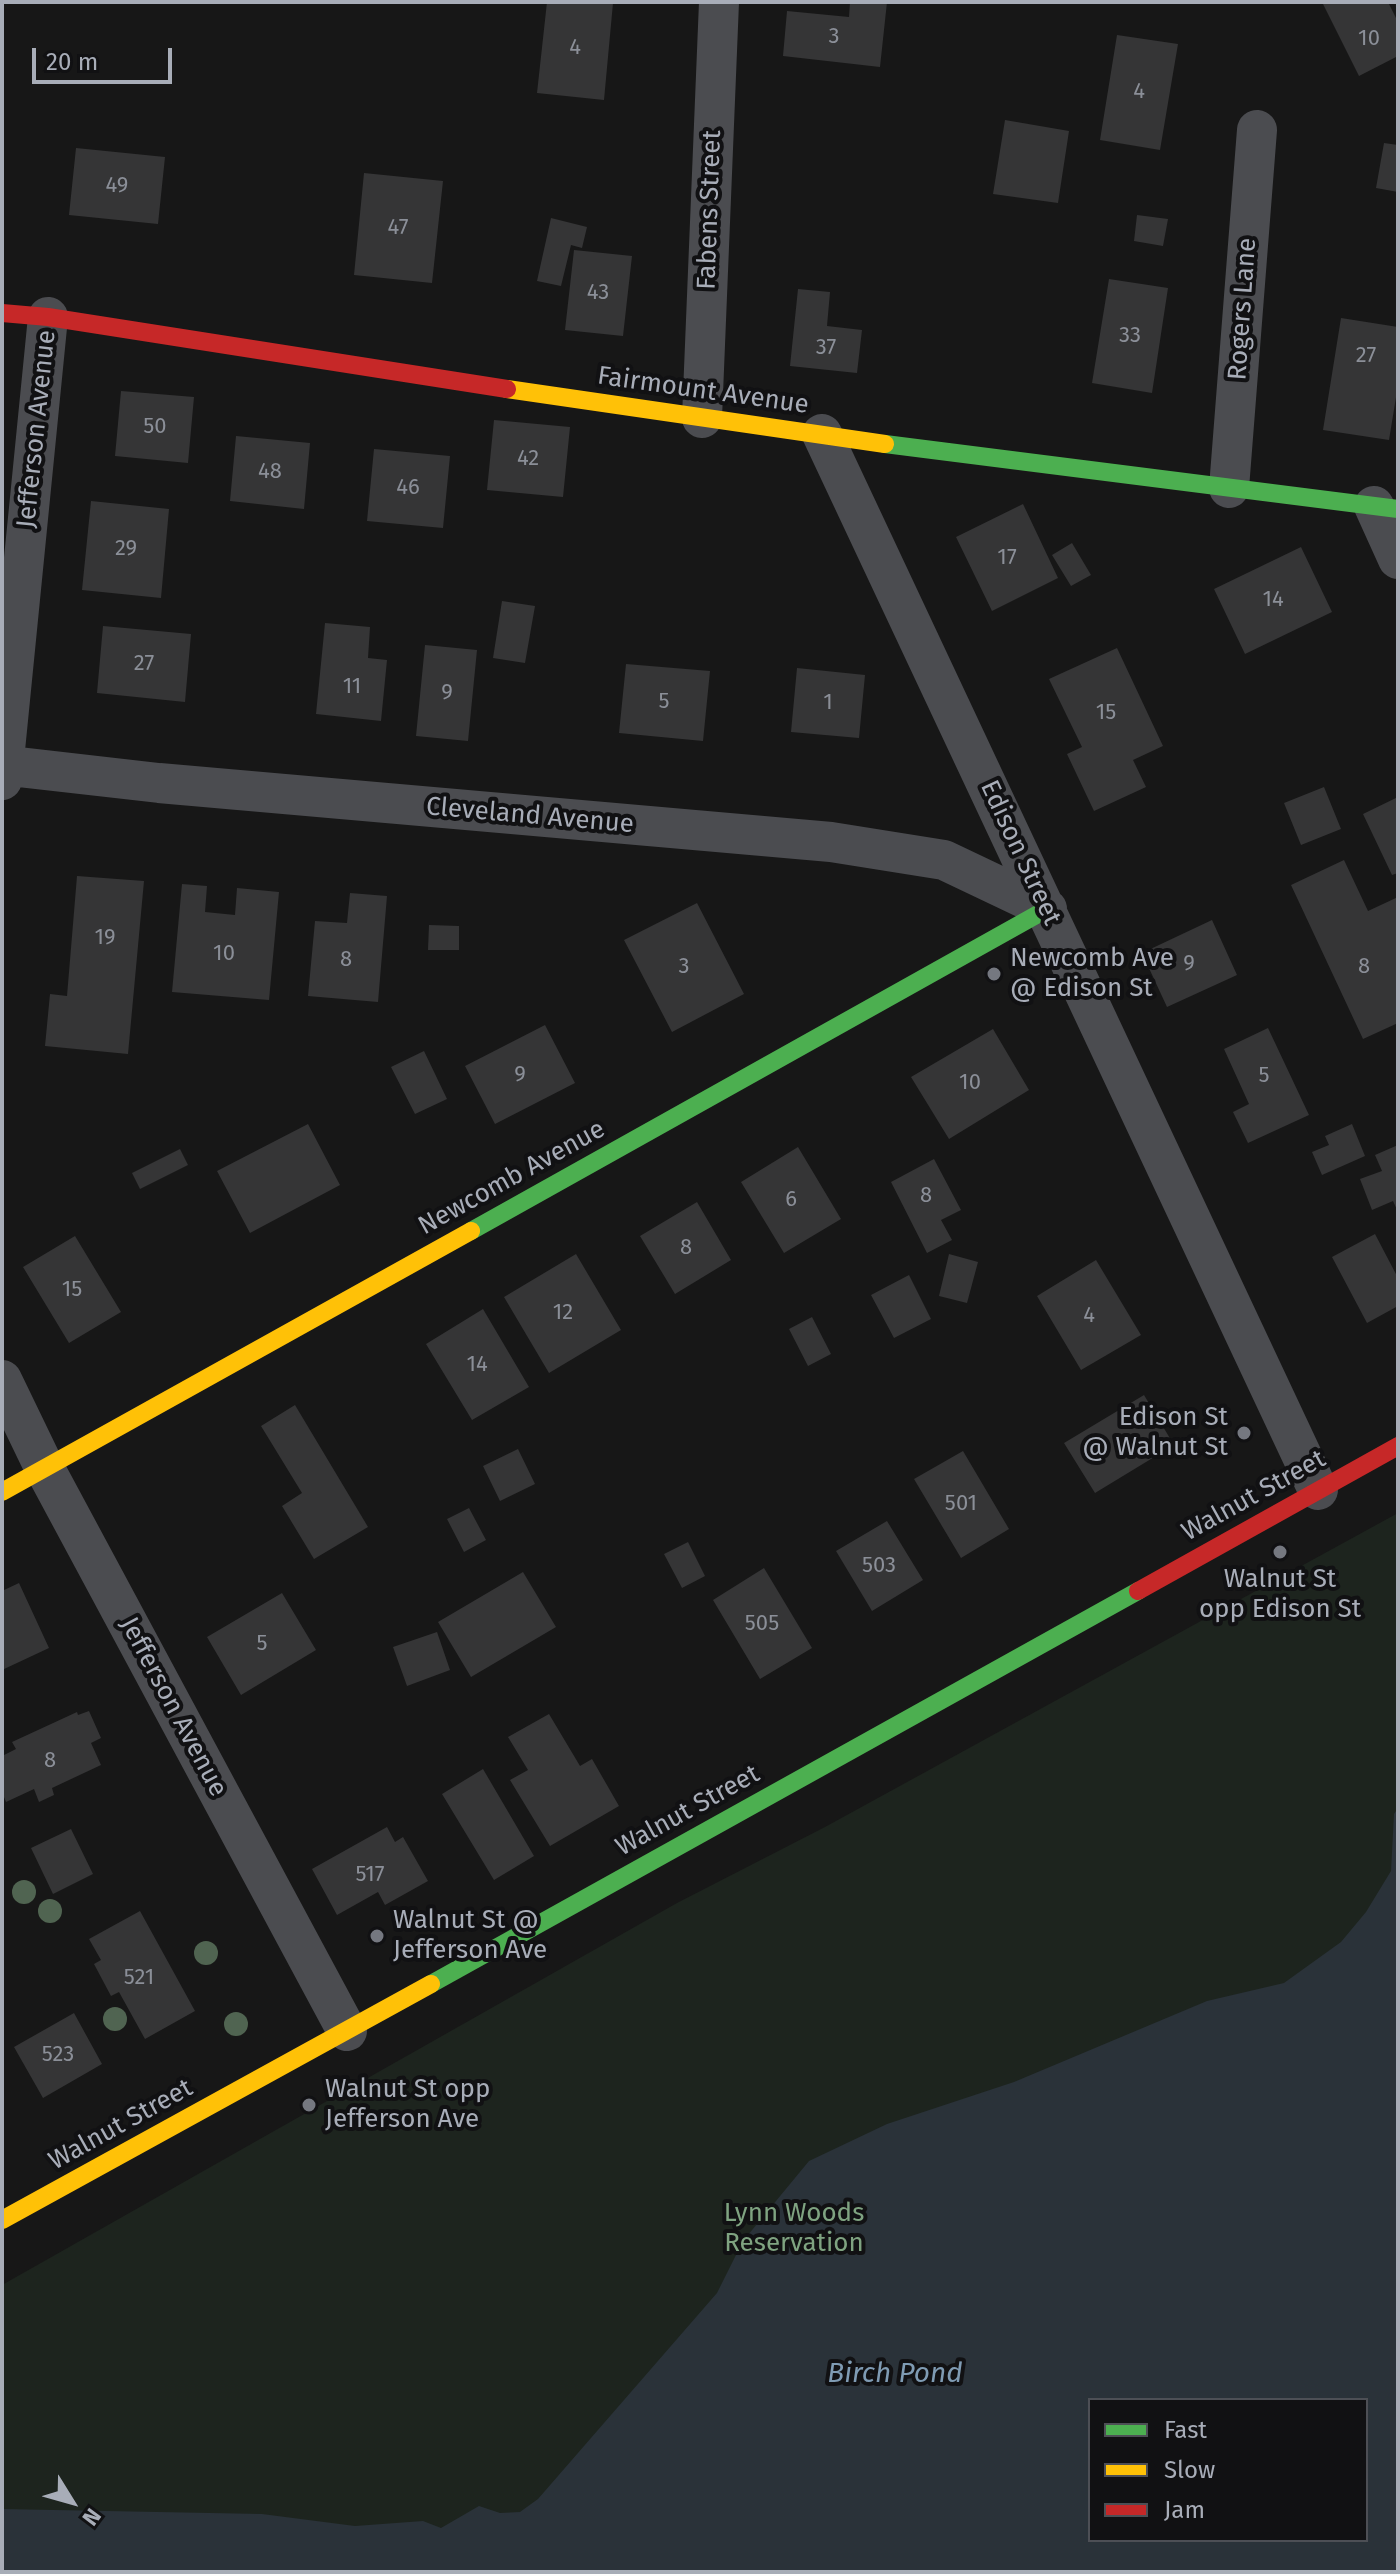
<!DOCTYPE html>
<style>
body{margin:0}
#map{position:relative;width:1400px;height:2574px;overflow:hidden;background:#171717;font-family:"Fira Sans",sans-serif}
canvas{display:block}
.frame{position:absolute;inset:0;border:4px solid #a8adb8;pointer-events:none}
.legend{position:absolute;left:1088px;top:2398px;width:280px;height:144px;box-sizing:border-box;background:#111113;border:2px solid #4d4f55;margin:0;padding:10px 14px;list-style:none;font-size:24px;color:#a8adb8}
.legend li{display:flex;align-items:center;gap:16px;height:40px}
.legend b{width:40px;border:2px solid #4d4f55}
.north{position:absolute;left:32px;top:2462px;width:80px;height:80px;-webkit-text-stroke:6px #111113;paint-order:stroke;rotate:127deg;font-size:22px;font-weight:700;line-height:32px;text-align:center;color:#a8adb8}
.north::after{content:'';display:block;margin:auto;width:28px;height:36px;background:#a8adb8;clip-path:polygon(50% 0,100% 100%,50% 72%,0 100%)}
.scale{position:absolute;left:32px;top:48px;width:140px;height:36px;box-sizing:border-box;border:4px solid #a8adb8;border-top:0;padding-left:10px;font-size:24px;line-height:28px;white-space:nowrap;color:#a8adb8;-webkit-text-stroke:6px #111113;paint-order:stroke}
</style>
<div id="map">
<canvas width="1400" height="2574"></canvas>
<div class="frame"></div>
<ul class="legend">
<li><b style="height:10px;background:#4caf50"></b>Fast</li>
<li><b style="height:10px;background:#ffc107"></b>Slow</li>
<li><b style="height:10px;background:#c62828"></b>Jam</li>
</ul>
<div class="north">N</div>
<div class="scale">20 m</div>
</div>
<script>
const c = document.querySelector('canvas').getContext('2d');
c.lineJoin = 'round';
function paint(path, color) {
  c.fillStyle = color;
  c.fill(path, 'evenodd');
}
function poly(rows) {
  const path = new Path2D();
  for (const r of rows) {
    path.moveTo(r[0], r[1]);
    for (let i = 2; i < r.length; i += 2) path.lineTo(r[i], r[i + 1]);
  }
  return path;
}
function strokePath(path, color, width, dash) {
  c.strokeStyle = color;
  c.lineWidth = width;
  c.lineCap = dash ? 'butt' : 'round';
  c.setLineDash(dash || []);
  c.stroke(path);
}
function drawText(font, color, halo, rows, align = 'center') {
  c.font = font + ' "Fira Sans",sans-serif';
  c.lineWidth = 8;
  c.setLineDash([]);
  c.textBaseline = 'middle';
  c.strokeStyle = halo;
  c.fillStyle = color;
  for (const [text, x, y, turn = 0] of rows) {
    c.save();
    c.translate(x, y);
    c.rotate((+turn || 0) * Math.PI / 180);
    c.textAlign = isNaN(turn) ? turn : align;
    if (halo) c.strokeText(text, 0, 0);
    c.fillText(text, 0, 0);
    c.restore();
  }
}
const green = poly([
 [1398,1513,1398,2572,2,2572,2,2285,677,1903,825,1827],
 [1090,2400,1366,2400,1366,2540,1090,2540]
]);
const water = poly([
 [1398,1808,1398,2572,2,2572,2,2509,262,2514,355,2526,423,2521,441,2528,479,2506,500,2513,520,2512,538,2499,717,2293,743,2241,809,2161,887,2124,1014,2082,1207,2001,1284,1983,1341,1942,1366,1912,1391,1871,1394,1814],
 [1090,2400,1366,2400,1366,2540,1090,2540]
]);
const building = poly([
 [547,2,613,3,604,100,537,93],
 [850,2,887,2,880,67,783,56,787,11,849,17],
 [1322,2,1388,2,1398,22,1398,56,1359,76],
 [1117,35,1178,44,1160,150,1100,140],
 [1005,120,1069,131,1058,203,993,194],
 [1384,143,1398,145,1398,192,1376,188],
 [76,148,165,157,158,224,69,215],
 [364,173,443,181,432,283,354,275],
 [1137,215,1168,219,1163,246,1134,241],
 [551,218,587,227,582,248,571,245,561,286,537,281],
 [574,250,632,256,623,336,565,330],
 [1109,279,1168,288,1152,393,1092,383],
 [798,289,830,292,827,326,862,330,857,373,790,366],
 [1341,318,1398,327,1398,385,1389,440,1323,430],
 [121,391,194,397,188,463,115,456],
 [494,420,570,427,563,497,487,490],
 [236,436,310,443,304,509,230,501],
 [374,449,450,456,443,528,367,521],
 [91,501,169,509,161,598,82,590],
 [1023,504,1058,578,992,611,956,537],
 [1072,543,1091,575,1071,586,1052,555],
 [1301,547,1332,612,1245,654,1214,589],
 [502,601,535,606,525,663,493,658],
 [325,623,370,627,368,658,387,660,381,721,316,714],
 [103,626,191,634,185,702,97,693],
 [425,645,477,650,468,741,416,736],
 [1117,648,1163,746,1133,760,1146,787,1094,811,1067,754,1082,747,1049,679],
 [626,664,710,671,703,741,619,733],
 [797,668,865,675,859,738,791,732],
 [1324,787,1341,829,1301,845,1284,803],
 [1398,797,1398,873,1392,875,1363,814],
 [1344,860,1368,911,1398,897,1398,1023,1363,1039,1291,885],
 [77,876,144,881,128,1054,45,1046,50,994,67,996],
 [182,884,207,886,205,912,235,915,237,888,279,892,269,1000,172,992],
 [350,893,387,896,378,1002,308,996,315,921,347,923],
 [697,903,744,994,672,1032,624,940],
 [1212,920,1237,975,1167,1007,1142,953],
 [429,925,459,926,459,950,428,950],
 [545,1025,575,1083,495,1124,465,1066],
 [1268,1028,1309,1115,1248,1143,1233,1112,1249,1104,1224,1049],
 [993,1029,1029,1090,949,1139,911,1077],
 [424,1051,447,1099,415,1114,391,1067],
 [308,1124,340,1185,250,1233,217,1171],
 [1352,1124,1365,1156,1322,1175,1312,1152,1329,1145,1325,1136],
 [1398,1145,1398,1212,1393,1201,1372,1210,1360,1179,1382,1171,1375,1155],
 [798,1147,841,1219,784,1253,741,1182],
 [180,1149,188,1165,140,1189,132,1173],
 [934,1159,961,1210,941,1220,952,1240,927,1253,891,1182],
 [697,1202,731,1260,675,1294,640,1236],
 [1375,1234,1398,1278,1398,1306,1367,1323,1332,1257],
 [75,1236,121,1312,69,1343,23,1267],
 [576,1254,621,1330,549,1373,504,1297],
 [949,1254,978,1262,967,1303,939,1296],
 [1096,1260,1141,1335,1081,1370,1037,1296],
 [909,1275,931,1319,894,1338,871,1295],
 [483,1309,529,1387,472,1420,426,1344],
 [812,1317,831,1354,808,1366,789,1329],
 [1144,1395,1174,1445,1095,1493,1064,1443],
 [295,1405,368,1527,314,1559,282,1506,302,1493,261,1426],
 [518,1449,535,1484,500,1501,483,1466],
 [963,1451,1009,1529,961,1558,914,1479],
 [469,1508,486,1540,464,1552,447,1519],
 [887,1521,923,1580,872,1611,836,1551],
 [688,1542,705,1576,682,1588,664,1554],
 [764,1568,812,1648,760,1679,713,1600],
 [523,1572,556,1627,471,1677,438,1622],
 [19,1583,49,1648,2,1670,2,1591],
 [282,1593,316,1650,241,1695,207,1637],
 [437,1632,450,1670,407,1686,393,1647],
 [89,1711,101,1738,91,1743,101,1765,52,1788,54,1795,39,1802,34,1789,6,1802,2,1792,2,1756,16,1749,12,1742,77,1712,78,1715],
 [549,1714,580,1766,592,1759,619,1806,550,1846,510,1780,528,1770,508,1737],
 [483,1769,534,1856,494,1880,442,1794],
 [387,1827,395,1842,403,1837,428,1881,385,1905,378,1892,337,1915,312,1869],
 [71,1829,93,1874,53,1894,31,1848],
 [140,1911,195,2011,145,2039,119,1992,111,1996,94,1964,101,1960,89,1939],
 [74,2013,102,2064,43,2098,14,2047]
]);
const street = poly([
 [702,418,719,2],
 [822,434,1318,1490],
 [1229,488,1257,130],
 [1374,506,1398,559],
 [2,765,159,783,831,842,944,860,1047,909],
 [2,780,48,317],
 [2,1380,45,1469,347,2031]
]);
const fast = poly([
 [885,444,1398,509],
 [471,1231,1047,909],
 [431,1984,1138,1591]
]);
const slow = poly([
 [507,389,885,444],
 [2,1492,471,1231],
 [2,2220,431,1984]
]);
const jam = poly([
 [2,313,48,317,507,389],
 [1138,1591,1398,1446]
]);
const trees = [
 [24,1892],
 [50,1911],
 [206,1953],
 [115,2019],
 [236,2024]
];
const markers = [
 [994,974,8,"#757880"],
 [1244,1433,8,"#757880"],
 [1280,1552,8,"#757880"],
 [377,1936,8,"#757880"],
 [309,2105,8,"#757880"]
];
const numberNames = [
 ["3",834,37],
 ["10",1369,39],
 ["4",575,48],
 ["4",1139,92],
 ["49",117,186],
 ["47",398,228],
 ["43",598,293],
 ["33",1130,336],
 ["37",826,348],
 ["27",1366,356],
 ["50",155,427],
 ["42",528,459],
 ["48",270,472],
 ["46",408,488],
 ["29",126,549],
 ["17",1007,558],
 ["14",1273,600],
 ["27",144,664],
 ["11",352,687],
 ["9",447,693],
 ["5",664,702],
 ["1",828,703],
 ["15",1106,713],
 ["19",105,938],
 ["10",224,954],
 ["8",346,960],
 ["9",1189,964],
 ["3",684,967],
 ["8",1364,967],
 ["9",520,1075],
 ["5",1264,1076],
 ["10",970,1083],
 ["8",926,1196],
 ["6",791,1200],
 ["8",686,1248],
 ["15",72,1290],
 ["12",563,1313],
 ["4",1089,1316],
 ["14",477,1365],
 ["501",961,1504],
 ["503",879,1566],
 ["505",762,1624],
 ["5",262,1644],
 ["8",50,1761],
 ["517",370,1875],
 ["521",139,1978],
 ["523",58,2055]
];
const streetNames = [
 ["Fabens Street",710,210,-88],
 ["Rogers Lane",1243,309,-86],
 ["Fairmount Avenue",703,391,8],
 ["Jefferson Avenue",37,429,-84],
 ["Cleveland Avenue",530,816,5],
 ["Edison Street",1020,853,65],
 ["Newcomb Avenue",512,1178,-29],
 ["Walnut Street",1254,1496,-29],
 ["Jefferson Avenue",173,1707,62],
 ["Walnut Street",688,1811,-29],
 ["Walnut Street",121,2125,-29]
];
const poiNames = [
 ["Newcomb Ave",1010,959],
 ["@ Edison St",1010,989],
 ["Edison St",1228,1418,"right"],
 ["@ Walnut St",1228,1448,"right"],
 ["Walnut St",1280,1580,"center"],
 ["opp Edison St",1280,1610,"center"],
 ["Walnut St @",393,1921],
 ["Jefferson Ave",393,1951],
 ["Walnut St opp",325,2090],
 ["Jefferson Ave",325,2120]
];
const parkNames = [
 ["Lynn Woods",794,2214],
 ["Reservation",794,2244]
];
const waterNames = [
 ["Birch Pond",895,2374]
];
paint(green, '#1d241e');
paint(water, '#2a3239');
paint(building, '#353536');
strokePath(street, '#4b4c50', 40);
strokePath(fast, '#4caf50', 18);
strokePath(slow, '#ffc107', 18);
strokePath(jam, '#c62828', 18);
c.fillStyle = '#506451';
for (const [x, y] of trees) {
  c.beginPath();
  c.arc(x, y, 12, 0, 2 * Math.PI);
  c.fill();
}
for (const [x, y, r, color] of markers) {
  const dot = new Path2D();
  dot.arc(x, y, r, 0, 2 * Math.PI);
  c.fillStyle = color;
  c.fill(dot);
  strokePath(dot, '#111113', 3);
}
drawText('22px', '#8b8f98', null, numberNames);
drawText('26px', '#a8adb8', '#111113', streetNames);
drawText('26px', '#a8adb8', '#111113', poiNames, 'left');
drawText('26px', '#7fa381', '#111113', parkNames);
drawText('italic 28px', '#7f9bb3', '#111113', waterNames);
</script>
